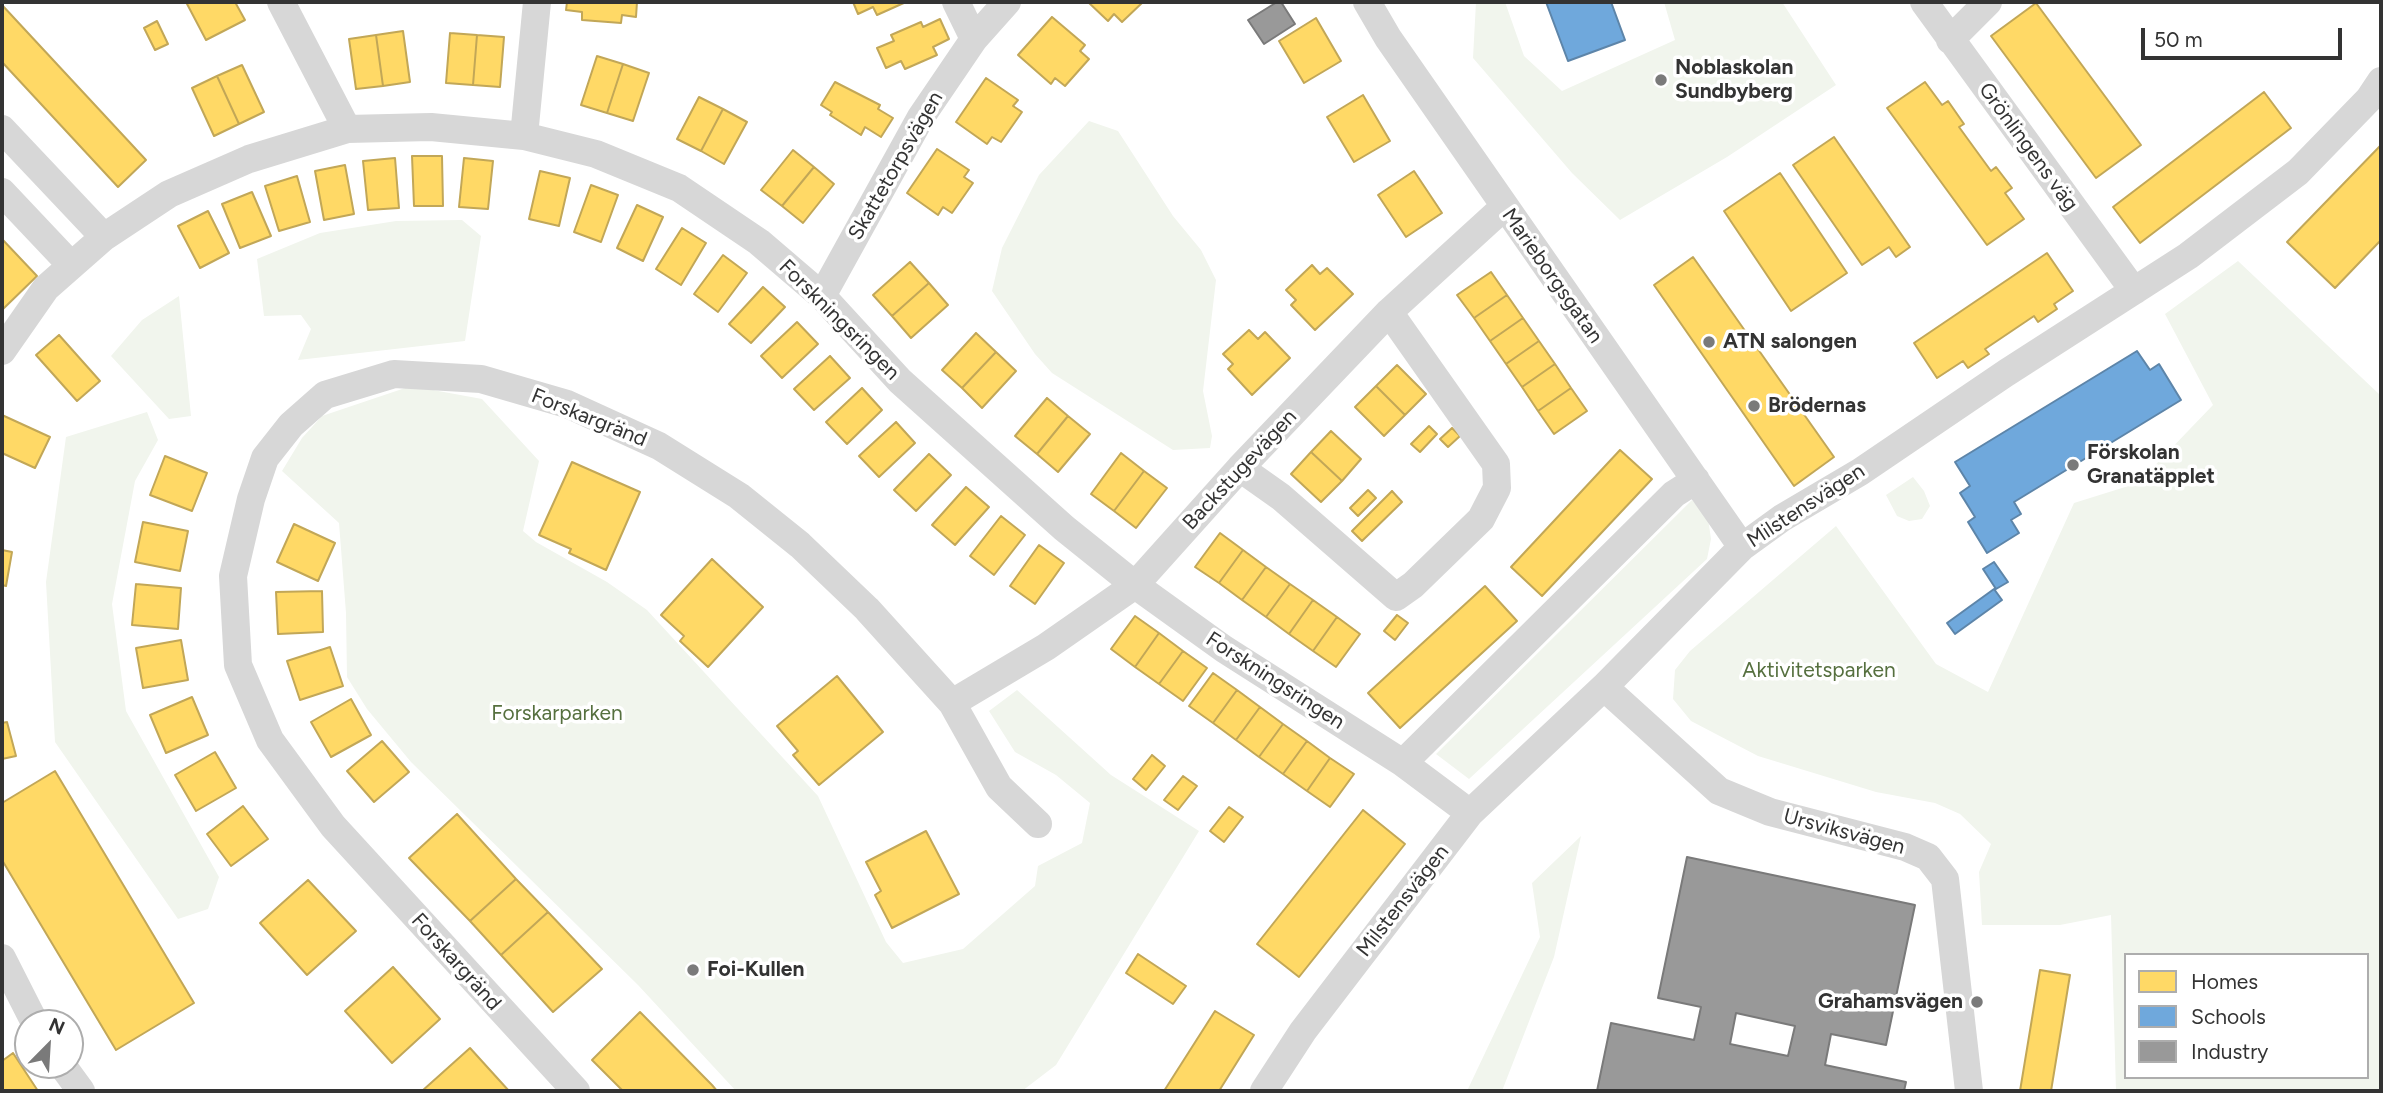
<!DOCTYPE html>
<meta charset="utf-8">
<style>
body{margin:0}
#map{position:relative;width:2383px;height:1093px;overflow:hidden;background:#fff;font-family:Figtree,sans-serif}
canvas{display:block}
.frame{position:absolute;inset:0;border:4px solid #333;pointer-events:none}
.legend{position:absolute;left:2124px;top:953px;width:245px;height:126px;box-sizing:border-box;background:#fff;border:2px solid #adadad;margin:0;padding:9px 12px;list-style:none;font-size:21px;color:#333}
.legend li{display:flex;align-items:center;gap:14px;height:35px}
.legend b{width:35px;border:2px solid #adadad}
.north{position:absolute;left:14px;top:1009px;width:70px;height:70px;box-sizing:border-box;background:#fff;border:2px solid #adadad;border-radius:50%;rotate:24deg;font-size:19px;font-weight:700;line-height:28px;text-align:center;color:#333}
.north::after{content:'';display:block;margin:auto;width:24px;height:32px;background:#7a7a7a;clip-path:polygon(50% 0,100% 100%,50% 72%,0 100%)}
.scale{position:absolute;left:2141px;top:28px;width:201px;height:32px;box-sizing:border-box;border:4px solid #333;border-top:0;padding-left:9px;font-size:21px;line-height:24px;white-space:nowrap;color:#333;-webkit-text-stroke:5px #fff;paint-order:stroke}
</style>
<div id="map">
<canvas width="2383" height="1093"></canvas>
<div class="frame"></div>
<ul class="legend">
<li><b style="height:19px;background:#ffd966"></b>Homes</li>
<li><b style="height:19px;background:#6fa8dc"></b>Schools</li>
<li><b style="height:19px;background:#999"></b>Industry</li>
</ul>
<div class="north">N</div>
<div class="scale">50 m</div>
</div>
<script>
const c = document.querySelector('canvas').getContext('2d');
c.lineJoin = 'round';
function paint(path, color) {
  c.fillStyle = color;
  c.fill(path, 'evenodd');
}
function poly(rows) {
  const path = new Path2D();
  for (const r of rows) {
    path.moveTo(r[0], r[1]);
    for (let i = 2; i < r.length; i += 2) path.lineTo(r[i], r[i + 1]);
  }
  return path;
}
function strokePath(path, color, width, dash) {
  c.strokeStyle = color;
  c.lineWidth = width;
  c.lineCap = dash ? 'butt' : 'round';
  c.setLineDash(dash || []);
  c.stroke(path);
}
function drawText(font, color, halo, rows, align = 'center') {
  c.font = font + ' Figtree,sans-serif';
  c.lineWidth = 7;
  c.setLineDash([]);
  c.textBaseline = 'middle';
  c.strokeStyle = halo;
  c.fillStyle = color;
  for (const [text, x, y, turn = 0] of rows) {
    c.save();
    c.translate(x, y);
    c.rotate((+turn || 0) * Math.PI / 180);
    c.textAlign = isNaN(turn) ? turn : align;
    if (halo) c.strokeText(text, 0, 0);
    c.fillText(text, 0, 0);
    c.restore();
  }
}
const green = poly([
 [1476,2,1505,2,1524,56,1562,91,1675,40,1664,2,1782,2,1836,85,1727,157,1620,220,1572,173,1473,58],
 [1089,121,1118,131,1173,216,1201,250,1216,280,1203,391,1212,436,1210,448,1173,450,1052,373,1035,354,992,291,1002,248,1039,175],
 [462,220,481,236,465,341,298,360,311,329,301,315,264,316,257,259,320,233,396,221],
 [2238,261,2379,394,2381,392,2381,1091,2116,1091,2111,915,2060,925,1982,925,1979,872,1991,844,1960,814,1935,803,1876,792,1758,756,1691,721,1673,699,1675,670,1690,651,1836,526,1936,664,1988,692,2074,503,2138,483,2213,405,2165,314],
 [2126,955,2367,955,2367,1077,2126,1077],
 [179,296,191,416,169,419,111,356,142,320],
 [411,386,482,399,539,461,523,531,536,542,607,582,647,610,818,796,886,942,903,963,963,949,1035,886,1038,866,1082,843,1090,803,1056,775,1015,752,989,711,1017,690,1111,775,1199,831,1056,1065,1022,1091,736,1091,638,985,411,762,367,709,347,677,346,613,339,523,282,471,302,438,322,416],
 [147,412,158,440,135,481,112,604,126,711,219,877,208,909,178,919,55,742,46,582,66,437],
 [1913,477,1924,491,1930,506,1922,519,1909,521,1897,516,1886,495],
 [1692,500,1708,518,1711,539,1707,559,1469,779,1436,754],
 [1581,836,1554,957,1502,1091,1467,1091,1540,937,1532,883]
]);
const homes = poly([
 [186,2,235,2,245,20,206,40,186,2],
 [567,2,637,2,636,17,622,15,621,23,582,20,582,12,566,10,567,2],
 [853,2,906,2,877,15,873,7,858,14,853,2],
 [1088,2,1143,2,1122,22,1114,14,1108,21,1088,2],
 [2036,3,2141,145,2096,178,1991,36,2036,3],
 [2,5,146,160,118,187,2,62,2,5],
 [1052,17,1085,45,1080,51,1089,59,1065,86,1055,78,1051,84,1018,55,1052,17],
 [1316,18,1341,61,1304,83,1279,41,1316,18],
 [940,19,949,39,933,47,937,55,905,69,901,61,886,68,877,48,894,41,891,35,921,22,923,27,940,19],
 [157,21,168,44,155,50,144,28,157,21],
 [403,31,410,82,383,86,376,35,403,31],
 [450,33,477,35,473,85,446,83,450,33],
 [376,35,383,86,356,89,349,39,376,35],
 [477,35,504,37,500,87,473,85,477,35],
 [597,56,623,64,607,113,581,105,597,56],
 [623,64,649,73,633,121,607,113,623,64],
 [242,65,264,112,239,124,217,76,242,65],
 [217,76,239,124,214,136,192,88,217,76],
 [986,78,1018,100,1013,106,1022,112,1001,142,992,137,987,144,956,122,986,78],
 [835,82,880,105,878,109,893,118,881,137,865,127,861,135,830,115,832,112,821,105,835,82],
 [1925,82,1942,105,1948,101,1964,124,1959,127,1991,171,1996,167,2012,188,2005,193,2024,219,1987,245,1887,108,1925,82],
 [2264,92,2291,128,2140,243,2113,207,2264,92],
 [1363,95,1390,141,1354,162,1327,117,1363,95],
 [699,97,723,109,701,151,677,139,699,97],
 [723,109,747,122,724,164,701,151,723,109],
 [1834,137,1910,247,1896,257,1889,247,1862,265,1793,165,1834,137],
 [2381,145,2381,240,2335,288,2287,242,2381,145],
 [937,149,969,170,964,177,973,183,952,213,943,207,938,215,907,193,937,149],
 [793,150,814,167,782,206,761,190,793,150],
 [412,156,442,156,443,206,414,206,412,156],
 [395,158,399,208,368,210,363,161,395,158],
 [464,158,493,161,488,209,459,207,464,158],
 [345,165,354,214,324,220,315,171,345,165],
 [814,167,834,184,803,223,782,206,814,167],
 [540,171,570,178,559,226,529,219,540,171],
 [1414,171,1442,213,1406,237,1378,195,1414,171],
 [1780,173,1847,273,1791,311,1724,211,1780,173],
 [297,176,310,222,279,231,265,186,297,176],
 [591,185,618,195,601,242,574,232,591,185],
 [252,192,271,236,240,248,222,204,252,192],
 [637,205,663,217,643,261,617,248,637,205],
 [208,211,229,253,200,268,178,226,208,211],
 [682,228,706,243,681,285,656,269,682,228],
 [2,239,37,276,2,310,2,239],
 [2047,253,2073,291,2054,304,2057,309,2038,322,2034,316,1985,349,1989,354,1968,368,1963,361,1937,378,1914,343,2047,253],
 [723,255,747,273,718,312,694,294,723,255],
 [1693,257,1834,457,1794,486,1654,285,1693,257],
 [910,262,929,283,892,316,873,295,910,262],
 [1312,265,1320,274,1327,268,1353,294,1315,330,1291,305,1296,300,1286,290,1312,265],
 [1491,272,1507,295,1474,318,1457,295,1491,272],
 [929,283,948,305,911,338,892,316,929,283],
 [763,287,785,307,751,343,729,324,763,287],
 [1507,295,1523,318,1490,341,1474,318,1507,295],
 [1523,318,1539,341,1506,364,1490,341,1523,318],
 [797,322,818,344,782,378,761,356,797,322],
 [1249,330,1258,339,1265,332,1290,358,1252,395,1228,369,1233,364,1223,354,1249,330],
 [976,333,996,352,962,388,942,370,976,333],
 [59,335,100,381,77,401,36,355,59,335],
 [1539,341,1555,364,1522,387,1506,364,1539,341],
 [996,352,1016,371,982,408,962,388,996,352],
 [830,356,850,378,814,410,794,389,830,356],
 [1555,364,1571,388,1538,411,1522,387,1555,364],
 [1397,365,1426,394,1405,415,1376,386,1397,365],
 [1376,386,1405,415,1384,436,1355,407,1376,386],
 [862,388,882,410,847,444,826,422,862,388],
 [1571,388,1587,411,1554,434,1538,411,1571,388],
 [1047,398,1068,416,1037,454,1015,436,1047,398],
 [2,415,50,437,35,468,2,453,2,415],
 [1068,416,1090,434,1058,472,1037,454,1068,416],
 [896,422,915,443,879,477,859,456,896,422],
 [1429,426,1437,434,1420,452,1411,444,1429,426],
 [1452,428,1460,436,1448,447,1440,439,1452,428],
 [1331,431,1361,459,1342,481,1311,452,1331,431],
 [1620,450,1652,479,1542,596,1511,567,1620,450],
 [1311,452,1342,481,1321,502,1291,474,1311,452],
 [1121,453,1144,471,1114,511,1091,494,1121,453],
 [929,454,951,475,916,511,894,490,929,454],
 [165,456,207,473,192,511,150,495,165,456],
 [572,462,640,492,606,570,569,553,571,549,539,535,572,462],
 [1144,471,1167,488,1136,528,1114,511,1144,471],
 [966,487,989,507,955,545,932,525,966,487],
 [1368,490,1376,498,1358,516,1350,508,1368,490],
 [1392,491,1402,502,1362,541,1352,531,1392,491],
 [1001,516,1025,535,994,575,970,556,1001,516],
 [143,522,188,531,180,571,135,562,143,522],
 [294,524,335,543,318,581,277,562,294,524],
 [1220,533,1243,550,1219,583,1195,567,1220,533],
 [1039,545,1064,563,1035,604,1010,586,1039,545],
 [2,550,12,552,6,586,2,585,2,550],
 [1243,550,1266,567,1242,600,1219,583,1243,550],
 [712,559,763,607,708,667,680,641,684,636,661,615,712,559],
 [1266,567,1290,584,1266,617,1242,600,1266,567],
 [136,584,181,588,178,629,132,625,136,584],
 [1290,584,1313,600,1289,634,1266,617,1290,584],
 [1485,586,1517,621,1400,728,1368,693,1485,586],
 [322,591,323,632,278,634,276,592,322,591],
 [1313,600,1337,617,1313,651,1289,634,1313,600],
 [1397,615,1408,623,1395,640,1384,631,1397,615],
 [1135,616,1159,633,1135,667,1111,649,1135,616],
 [1337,617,1360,634,1336,667,1313,651,1337,617],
 [1159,633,1183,651,1159,684,1135,667,1159,633],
 [181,640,188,680,143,688,136,648,181,640],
 [330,647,343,686,300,700,287,661,330,647],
 [1183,651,1207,668,1183,701,1159,684,1183,651],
 [1213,673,1237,690,1213,723,1189,706,1213,673],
 [837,676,883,732,819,785,793,755,798,751,777,726,837,676],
 [1237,690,1260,707,1236,740,1213,723,1237,690],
 [192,697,208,735,166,753,150,715,192,697],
 [351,699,371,735,331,757,311,722,351,699],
 [1260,707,1283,724,1259,757,1236,740,1260,707],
 [7,722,16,756,2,759,2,723,7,722],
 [1283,724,1307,741,1283,774,1259,757,1283,724],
 [382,741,409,772,374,802,347,771,382,741],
 [1307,741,1330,758,1307,791,1283,774,1307,741],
 [215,752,236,788,196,811,175,775,215,752],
 [1152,755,1165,766,1146,790,1133,779,1152,755],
 [1330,758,1354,774,1330,807,1307,791,1330,758],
 [55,771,194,1003,116,1050,2,860,2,803,55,771],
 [1183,776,1197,786,1178,810,1164,800,1183,776],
 [243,806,268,839,231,866,207,834,243,806],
 [1229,807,1243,817,1224,842,1210,831,1229,807],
 [1363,810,1405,844,1299,977,1257,944,1363,810],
 [457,814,516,879,470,921,409,858,457,814],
 [926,831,959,894,892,928,875,895,881,891,866,862,926,831],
 [516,879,548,912,501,955,470,921,516,879],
 [308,880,356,931,307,975,260,923,308,880],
 [548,912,602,969,553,1012,501,955,548,912],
 [1138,954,1186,986,1173,1004,1126,973,1138,954],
 [393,967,440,1019,392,1063,345,1011,393,967],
 [2040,970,2070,975,2051,1091,2020,1091,2040,970],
 [1215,1011,1254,1035,1219,1091,1164,1091,1215,1011],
 [640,1012,712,1085,717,1091,623,1091,592,1060,640,1012],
 [470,1048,509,1091,422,1091,470,1048],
 [13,1053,38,1091,2,1091,2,1061,13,1053]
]);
const schools = poly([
 [1546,2,1611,2,1625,40,1568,61,1546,2],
 [2137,351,2150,370,2159,364,2181,400,2014,502,2021,514,2011,520,2019,533,1987,553,1968,522,1975,517,1960,493,1970,486,1955,462,2137,351],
 [1994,562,2008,582,1996,589,1983,569,1994,562],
 [1994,589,2002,600,1955,634,1947,623,1994,589]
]);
const industry = poly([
 [1277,2,1281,2,1295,24,1264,44,1248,20,1277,2],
 [1687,857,1915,905,1886,1045,1831,1034,1825,1065,1906,1082,1904,1091,1597,1091,1611,1023,1694,1040,1701,1007,1658,998,1687,857],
 [1736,1013,1795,1026,1788,1056,1730,1044,1736,1013]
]);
const street = poly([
 [281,2,347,129],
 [956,2,974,39],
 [1367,2,1388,38,1742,547],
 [1924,2,2134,291],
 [1950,40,1988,2],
 [2,129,104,237],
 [524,136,537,2],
 [2,192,70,264],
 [822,296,921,117,974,39,1007,2],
 [2,351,46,288,104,237,169,194,249,159,347,129,431,127,524,136,596,154,679,188,759,242,822,296,900,381,1064,528,1135,585,1224,649,1403,763,1470,813],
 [1240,468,1281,497,1396,597,1413,585,1481,519,1497,488,1496,464,1389,312],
 [1604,687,1719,791,1770,812,1905,847,1928,857,1945,879,1969,1091],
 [952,703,1046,647,1135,585,1240,468,1389,312,1504,207],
 [1403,763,1674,494,1696,480],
 [2,958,35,1023],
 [62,1065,81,1091],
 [576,1091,333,826,270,740,238,665,233,576,251,499,265,458,291,425,325,395,394,374,481,379,567,404,659,446,739,496,800,545,867,609,952,703,999,787,1038,824],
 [1264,1091,1303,1031,1470,813,1604,687,1742,547,1782,518,1860,472,2006,373,2188,256,2298,172,2369,99,2381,81]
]);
const markers = [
 [1661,80,7,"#7a7a7a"],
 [1709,342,7,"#7a7a7a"],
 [1754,406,7,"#7a7a7a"],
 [2073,465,7,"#7a7a7a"],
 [693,970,7,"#7a7a7a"],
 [1977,1002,7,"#7a7a7a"]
];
const poiNames = [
 ["Noblaskolan",1675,68],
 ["Sundbyberg",1675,92],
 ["ATN salongen",1723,342],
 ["Brödernas",1768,406],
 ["Förskolan",2087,453],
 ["Granatäpplet",2087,477],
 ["Foi-Kullen",707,970],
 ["Grahamsvägen",1963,1002,"right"]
];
const streetNames = [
 ["Grönlingens väg",2028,147,54],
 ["Skattetorpsvägen",896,166,-60],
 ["Marieborgsgatan",1552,276,55],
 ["Forskningsringen",839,320,45],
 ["Forskargränd",589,418,22],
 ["Backstugevägen",1240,470,-47],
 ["Milstensvägen",1806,506,-33],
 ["Forskningsringen",1275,681,33],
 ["Ursviksvägen",1844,832,15],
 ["Milstensvägen",1403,901,-52],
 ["Forskargränd",456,962,48]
];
const parkNames = [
 ["Aktivitetsparken",1819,671],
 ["Forskarparken",557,714]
];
paint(green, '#f1f5ed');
paint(homes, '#ffd966');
strokePath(homes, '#c2a757', 2);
paint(schools, '#6fa8dc');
strokePath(schools, '#5d85a9', 2);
paint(industry, '#999');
strokePath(industry, '#7a7a7a', 2);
strokePath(street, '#d7d7d7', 28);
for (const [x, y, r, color] of markers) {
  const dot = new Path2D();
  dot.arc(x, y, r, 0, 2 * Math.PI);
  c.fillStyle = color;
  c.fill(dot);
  strokePath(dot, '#fff', 2.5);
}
drawText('bold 21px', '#333', '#fff', poiNames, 'left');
drawText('21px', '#333', '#fff', streetNames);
drawText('21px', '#56703f', '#fff', parkNames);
</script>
